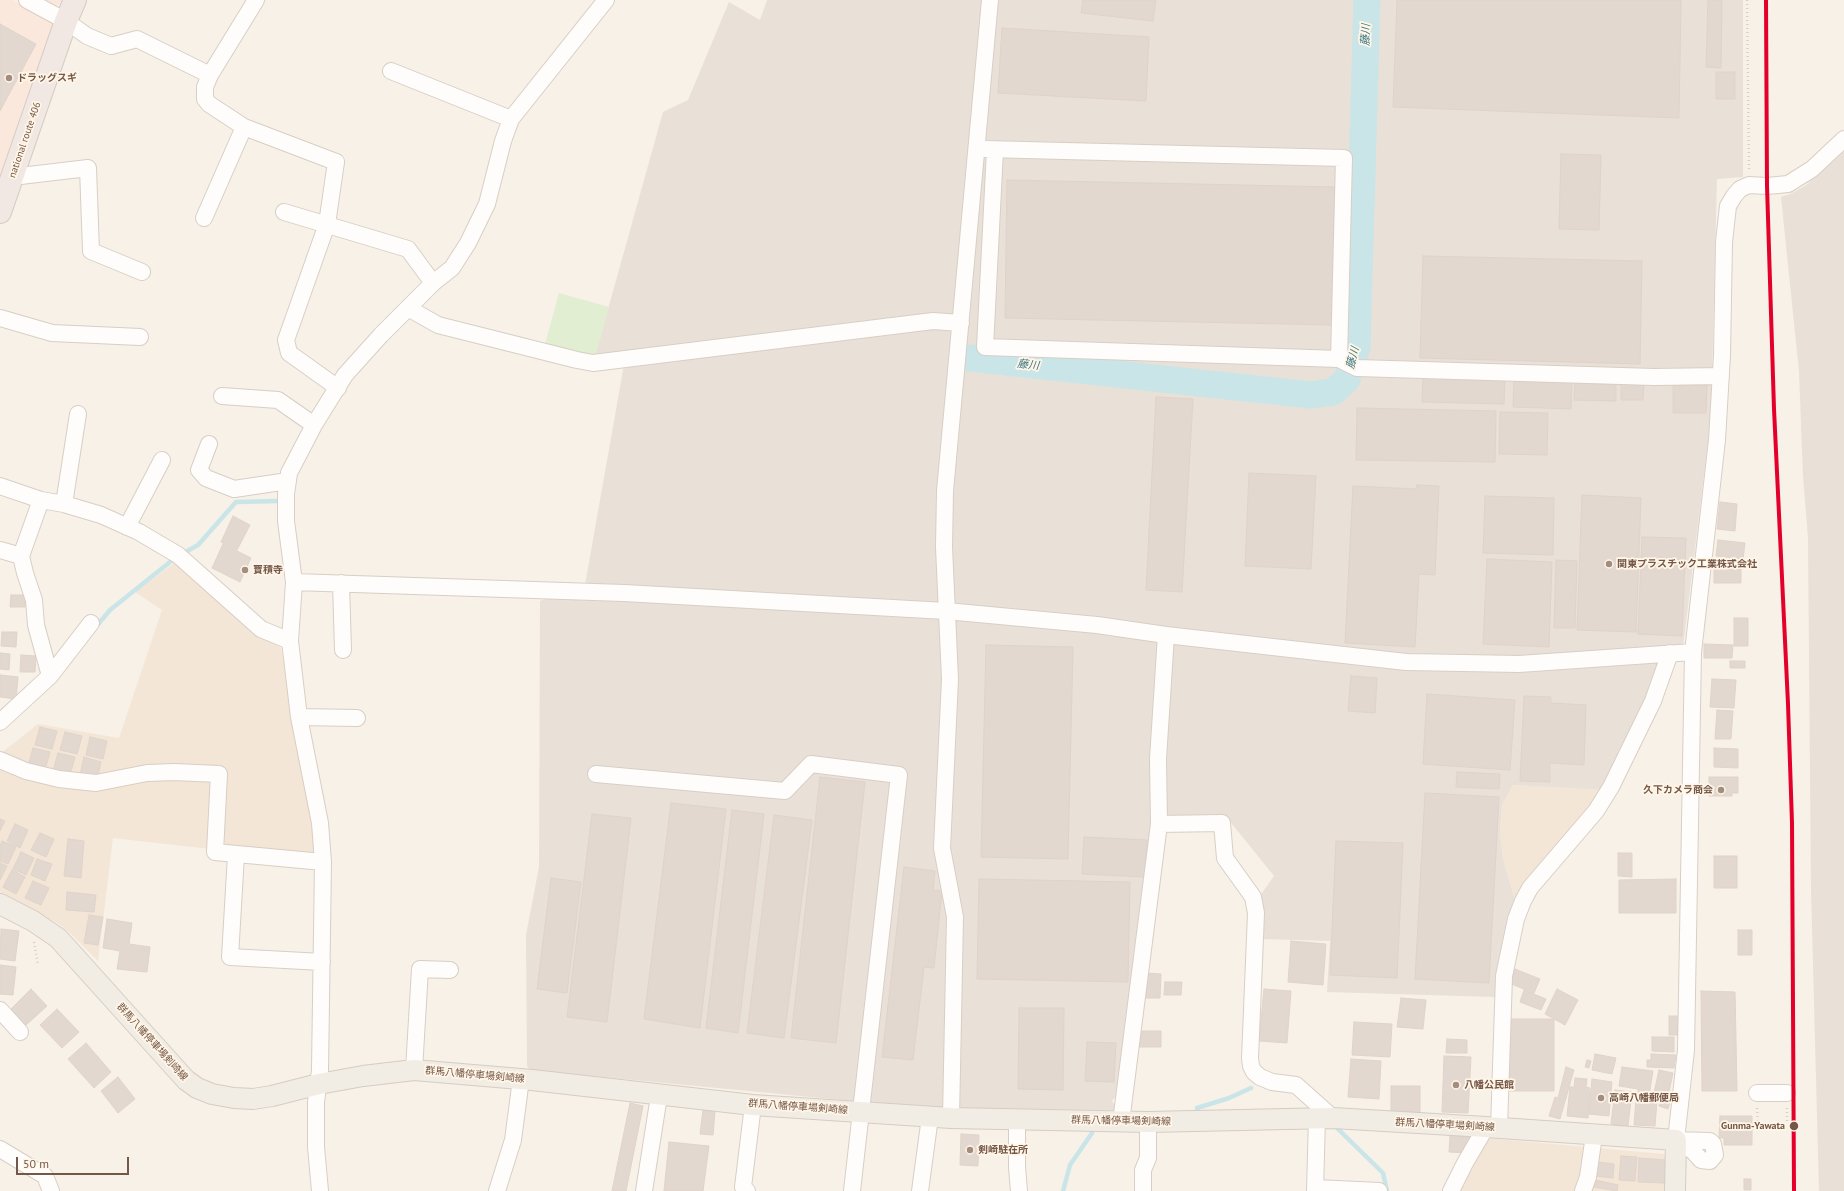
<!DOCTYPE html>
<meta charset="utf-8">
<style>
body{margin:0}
#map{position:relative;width:1844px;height:1191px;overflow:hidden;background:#f7f1e7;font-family:"PT Sans",sans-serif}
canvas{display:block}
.scale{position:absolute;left:16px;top:1157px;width:113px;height:18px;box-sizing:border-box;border:2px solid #755747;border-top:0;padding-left:5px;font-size:12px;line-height:14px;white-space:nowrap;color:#755747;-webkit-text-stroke:3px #fff6e8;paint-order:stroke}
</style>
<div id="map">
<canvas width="1844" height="1191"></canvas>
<div class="scale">50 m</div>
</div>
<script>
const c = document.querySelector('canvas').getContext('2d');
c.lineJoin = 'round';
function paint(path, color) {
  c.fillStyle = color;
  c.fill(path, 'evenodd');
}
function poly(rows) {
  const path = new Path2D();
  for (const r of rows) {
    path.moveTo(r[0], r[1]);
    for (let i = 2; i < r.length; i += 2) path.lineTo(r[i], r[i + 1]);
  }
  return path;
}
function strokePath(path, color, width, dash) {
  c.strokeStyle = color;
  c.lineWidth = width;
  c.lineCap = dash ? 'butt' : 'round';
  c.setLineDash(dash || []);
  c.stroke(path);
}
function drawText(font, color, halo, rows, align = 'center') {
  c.font = font + ' "PT Sans","Noto Sans JP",sans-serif';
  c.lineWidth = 3.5;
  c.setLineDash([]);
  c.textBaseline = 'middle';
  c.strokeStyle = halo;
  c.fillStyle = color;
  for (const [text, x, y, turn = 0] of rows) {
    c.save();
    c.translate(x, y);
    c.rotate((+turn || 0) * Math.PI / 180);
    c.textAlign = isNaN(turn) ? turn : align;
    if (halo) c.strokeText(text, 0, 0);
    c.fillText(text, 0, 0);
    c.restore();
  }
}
const residential = poly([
 [177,561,260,634,281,648,316,824,315,854,219,850,223,772,60,778,0,754,38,724,119,738,162,610,135,592],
 [0,766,25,775,215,776,210,849,113,838,98,961,70,933,59,924,0,892],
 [1513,785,1604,790,1516,904,1503,859,1500,833,1502,805],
 [1486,1138,1664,1154,1669,1159,1668,1191,1456,1191]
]);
const commercial = poly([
 [0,0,13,0,56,24,0,180],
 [45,0,66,0,56,6]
]);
const industrial = poly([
 [767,0,1743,0,1743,177,1717,179,1711,417,1683,647,1604,790,1513,785,1502,805,1500,833,1503,859,1516,904,1495,997,1327,992,1330,941,1262,939,1257,900,1274,876,1228,819,1164,819,1122,1089,1112,1101,1116,1107,1114,1110,965,1109,863,1102,530,1070,527,1066,526,935,539,867,540,601,585,585,625,359,593,363,663,112,688,100,729,2,760,20],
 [1844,150,1844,1191,1819,1191,1811,889,1808,538,1803,476,1799,371,1781,197,1790,194,1805,186]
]);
const green = poly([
 [559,293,609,307,595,357,544,348]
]);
const stream = poly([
 [182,554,198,545,236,502,278,501],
 [95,628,110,610,175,558],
 [1197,1108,1229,1098,1251,1088],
 [1337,1128,1383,1173,1387,1191],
 [1063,1191,1070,1165,1092,1133]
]);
const river = poly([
 [969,358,1311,395,1333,392,1347,379,1357,347,1367,0]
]);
const building = poly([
 [1083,0,1156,0,1153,21,1081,13,1083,0],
 [1397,0,1681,0,1679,118,1393,107,1397,0],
 [1708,0,1722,0,1721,68,1706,67,1708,0],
 [0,24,36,44,0,111,0,24],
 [1002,28,1149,37,1146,101,998,93,1002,28],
 [1716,72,1735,72,1735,99,1716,99,1716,72],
 [1561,154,1601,155,1599,230,1559,229,1561,154],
 [1007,180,1335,187,1332,325,1005,318,1007,180],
 [1423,256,1642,261,1640,364,1420,358,1423,256],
 [1423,376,1505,378,1504,404,1422,402,1423,376],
 [1514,380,1572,382,1571,409,1513,407,1514,380],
 [1575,382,1616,382,1616,401,1574,400,1575,382],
 [1621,383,1644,383,1643,400,1621,400,1621,383],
 [1673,385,1707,385,1706,413,1673,413,1673,385],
 [1156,397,1193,399,1182,592,1146,590,1156,397],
 [1357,408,1496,411,1495,462,1356,460,1357,408],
 [1500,412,1548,413,1547,455,1499,454,1500,412],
 [1249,473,1316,476,1311,569,1245,566,1249,473],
 [1417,485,1439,486,1435,575,1419,574,1415,647,1345,643,1353,486,1416,489,1417,485],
 [1582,495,1641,498,1636,632,1577,630,1582,495],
 [1485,496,1554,498,1553,555,1483,553,1485,496],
 [1720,502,1737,504,1735,531,1717,529,1720,502],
 [233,516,250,525,237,550,221,542,233,516],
 [1642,537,1686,538,1682,636,1638,634,1642,537],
 [1718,540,1745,543,1743,559,1716,556,1718,540],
 [223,544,251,558,240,582,212,568,223,544],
 [1487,559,1552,562,1549,647,1483,644,1487,559],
 [1556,560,1577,561,1575,628,1554,628,1556,560],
 [1714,563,1741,563,1741,583,1714,583,1714,563],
 [11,595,26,595,25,607,10,607,11,595],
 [1734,618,1748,618,1748,646,1734,646,1734,618],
 [2,632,17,632,16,647,1,646,2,632],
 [1704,644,1733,645,1732,658,1704,658,1704,644],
 [986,645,1073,647,1068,859,981,857,986,645],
 [0,653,10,654,9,670,0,669,0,653],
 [21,655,36,656,35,672,20,672,21,655],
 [1730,661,1745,661,1745,668,1730,668,1730,661],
 [0,675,18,677,16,699,0,697,0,675],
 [1351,676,1377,678,1375,713,1348,711,1351,676],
 [1712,679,1736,680,1734,708,1710,707,1712,679],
 [1427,694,1515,700,1510,770,1423,764,1427,694],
 [1524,696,1551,697,1551,703,1586,705,1584,765,1550,763,1550,782,1520,781,1524,696],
 [1717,710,1733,711,1731,739,1715,739,1717,710],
 [40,727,57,731,52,749,35,745,40,727],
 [65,732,82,736,77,754,60,750,65,732],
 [90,737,107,741,103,759,86,755,90,737],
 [33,748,50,752,45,770,28,766,33,748],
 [1714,748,1738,749,1738,768,1714,767,1714,748],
 [58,753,75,757,70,775,53,771,58,753],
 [84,757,101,762,97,780,80,775,84,757],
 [1457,772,1500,774,1499,789,1456,787,1457,772],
 [820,777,865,782,836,1043,791,1038,820,777],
 [1709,777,1738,777,1738,793,1732,793,1732,796,1709,796,1709,777],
 [1425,793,1499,797,1489,983,1415,979,1425,793],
 [671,803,726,809,700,1028,644,1019,671,803],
 [732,810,764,814,738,1033,706,1028,732,810],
 [592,814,631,818,607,1022,567,1017,592,814],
 [774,815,812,820,784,1038,747,1033,774,815],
 [0,819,5,821,0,831,0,819],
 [15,824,28,830,20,848,7,841,15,824],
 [40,833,54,839,46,857,31,850,40,833],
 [1084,837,1147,840,1145,877,1082,874,1084,837],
 [68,839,84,841,81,878,64,876,68,839],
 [2,841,16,847,8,864,0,861,0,846,2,841],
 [1336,841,1403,843,1397,978,1330,975,1336,841],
 [21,852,34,858,26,875,13,869,21,852],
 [1618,853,1632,853,1632,877,1618,876,1618,853],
 [1714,856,1737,856,1737,888,1714,888,1714,856],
 [37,859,52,864,45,881,31,875,37,859],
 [0,863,7,866,0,880,0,863],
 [904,867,935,871,933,890,942,891,934,968,924,967,913,1060,882,1057,904,867],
 [12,870,25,877,16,894,3,887,12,870],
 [551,878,581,882,567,993,537,989,551,878],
 [979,879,1130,882,1128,982,977,979,979,879],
 [1676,879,1676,913,1619,913,1619,880,1676,879],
 [33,881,49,888,41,905,25,898,33,881],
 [67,892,96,895,94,912,66,910,67,892],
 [89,915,103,917,98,945,84,943,89,915],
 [107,919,132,923,129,944,150,947,147,972,117,969,120,951,103,948,107,919],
 [1,929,19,931,15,961,0,959,1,929],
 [1738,930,1752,930,1752,955,1738,955,1738,930],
 [1291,941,1326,944,1323,985,1288,982,1291,941],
 [0,965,16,967,13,995,0,994,0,965],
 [1515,969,1540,979,1534,993,1509,983,1515,969],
 [1144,973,1161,974,1160,998,1143,998,1144,973],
 [1165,982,1182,982,1181,995,1164,995,1165,982],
 [31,989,47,1006,25,1026,10,1010,31,989],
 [1264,989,1291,991,1287,1043,1259,1041,1264,989],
 [1557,989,1578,1000,1565,1025,1545,1014,1557,989],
 [1524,990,1546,999,1541,1010,1520,1002,1524,990],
 [1701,991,1735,992,1737,1091,1702,1091,1701,991],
 [1401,998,1426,1000,1423,1029,1397,1027,1401,998],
 [1019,1008,1064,1008,1063,1090,1018,1089,1019,1008],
 [57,1009,79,1032,62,1048,40,1025,57,1009],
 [1669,1016,1679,1016,1678,1035,1669,1035,1669,1016],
 [1509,1019,1554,1019,1554,1091,1508,1091,1509,1019],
 [1354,1022,1392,1024,1390,1057,1352,1055,1354,1022],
 [1137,1031,1161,1031,1161,1047,1137,1047,1137,1031],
 [1652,1037,1674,1037,1674,1052,1652,1051,1652,1037],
 [1447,1039,1467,1040,1467,1053,1446,1053,1447,1039],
 [1087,1042,1116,1043,1114,1082,1085,1081,1087,1042],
 [86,1043,111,1072,94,1088,68,1059,86,1043],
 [1595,1054,1616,1058,1612,1074,1592,1070,1595,1054],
 [1651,1054,1676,1055,1674,1068,1647,1067,1647,1060,1651,1060,1651,1054],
 [1444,1056,1471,1057,1468,1113,1442,1112,1444,1056],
 [1351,1059,1381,1061,1379,1099,1348,1097,1351,1059],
 [1587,1060,1591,1061,1589,1068,1585,1067,1587,1060],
 [1566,1067,1574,1070,1560,1119,1549,1116,1555,1097,1558,1098,1566,1067],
 [1622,1067,1653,1071,1649,1096,1638,1094,1638,1089,1619,1086,1622,1067],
 [1659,1070,1673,1073,1667,1101,1670,1102,1668,1109,1659,1106,1661,1100,1653,1097,1659,1070],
 [118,1077,135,1099,118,1113,101,1091,118,1077],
 [1575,1078,1587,1079,1586,1087,1590,1088,1588,1118,1567,1116,1570,1087,1574,1087,1575,1078],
 [1592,1079,1612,1082,1609,1116,1589,1114,1592,1079],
 [1391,1086,1420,1086,1420,1113,1391,1113,1391,1086],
 [1615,1090,1632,1092,1628,1126,1611,1124,1615,1090],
 [1636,1099,1657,1100,1655,1126,1634,1125,1636,1099],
 [630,1103,643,1106,626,1191,612,1191,630,1103],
 [703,1110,715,1112,713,1135,700,1134,703,1110],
 [1720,1116,1752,1116,1752,1145,1724,1145,1724,1138,1719,1138,1720,1116],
 [961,1134,979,1135,978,1166,960,1165,961,1134],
 [1450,1136,1469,1137,1468,1153,1449,1152,1450,1136],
 [669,1142,709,1146,703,1191,664,1191,669,1142],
 [1621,1156,1637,1157,1635,1181,1619,1180,1621,1156],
 [1639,1158,1666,1160,1665,1183,1638,1182,1639,1158],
 [1598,1162,1614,1164,1613,1178,1596,1176,1598,1162],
 [1744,1179,1751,1179,1751,1190,1744,1190,1744,1179],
 [1595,1180,1618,1185,1617,1191,1593,1187,1595,1180]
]);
const path = poly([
 [1747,0,1749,171],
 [34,942,38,965],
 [1757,1108,1758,1121],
 [1787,1121,1787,1107]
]);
const minor = poly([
 [27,0,66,21,87,36,111,46,137,39,210,75],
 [256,0,210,75,205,87,205,99,209,104,244,127,336,162,327,224,286,340,289,353,338,388],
 [391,71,511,119],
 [985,149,1344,158,1339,359],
 [995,150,985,347,1339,359,1357,368,1654,377,1721,376],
 [12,177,88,168,91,251,142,272],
 [284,212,408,249,433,283],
 [204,218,244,127],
 [408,308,438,325,577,360,593,363,933,321,961,323],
 [0,318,52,333,140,337],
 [222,396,278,400,314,425],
 [209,444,199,470,206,478,234,489,288,481],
 [0,486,41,500,64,504,101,515,139,532,178,555,261,629,290,641],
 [41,500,21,556,25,573,34,600,36,625,50,676],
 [64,504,78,414],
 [127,527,162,460],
 [0,550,21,556],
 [294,582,624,593,946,611,1097,625,1166,635,1406,662,1519,664,1693,652],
 [341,583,343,650],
 [299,717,357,718],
 [0,722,50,676,91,623],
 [0,760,26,771,59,779,96,783,147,773,174,772,219,774,215,852,323,862],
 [596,774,785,791,811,764,899,775,852,1191],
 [1159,824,1222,823,1225,858,1253,897,1256,913,1250,1058,1251,1066,1254,1072,1260,1077,1272,1082,1296,1085,1333,1118],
 [236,855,230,957,322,962],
 [0,1010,20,1032],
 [414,1070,420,969,450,970],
 [1757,1093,1787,1093],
 [951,1118,955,917,942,848,950,679,944,547,945,491,990,0],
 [1017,1120,1017,1167,1019,1191],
 [1121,1122,1159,824,1158,759,1166,635],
 [1499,1128,1504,976,1516,919,1523,901,1530,888,1596,811,1611,787,1653,701,1670,653],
 [1676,1140,1686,1050,1693,652,1717,440,1722,355,1724,242,1728,206,1734,196,1740,189,1749,185,1767,186,1788,184,1812,169,1844,139],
 [1676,1140,1710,1141,1713,1144,1715,1155,1710,1161,1701,1160,1693,1151,1676,1140],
 [0,1149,45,1176,51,1191],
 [1316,1188,1379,1191],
 [320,1191,316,1147,316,1102,320,1070,323,862,320,823,299,717,290,641,294,582,286,521,286,494,289,473,314,425,345,375,381,335,433,283,452,268,468,243,487,204,503,141,511,119,606,0],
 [497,1191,513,1140,521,1079],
 [644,1191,659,1096],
 [747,1191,743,1187,753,1105],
 [920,1191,930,1117],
 [1143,1191,1143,1170,1148,1158,1148,1122],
 [1315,1191,1317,1118],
 [1451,1191,1465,1163,1486,1127],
 [1583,1191,1588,1177,1594,1135]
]);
const major = poly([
 [0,904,33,921,58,938,186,1080,197,1088,212,1094,234,1098,253,1099,272,1096,319,1084,363,1076,414,1070,532,1080,753,1105,951,1118,1148,1122,1333,1118,1486,1127,1676,1140,1675,1191]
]);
const highway = poly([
 [0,212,66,21,75,0]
]);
const rail1 = poly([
 [1766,0,1767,186,1774,409,1788,704,1792,823,1794,1191]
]);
const markers = [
 [9,78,4,"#a28d7f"],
 [1609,564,4,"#a28d7f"],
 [245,570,4,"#a28d7f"],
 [1721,790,4,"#a28d7f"],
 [1456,1085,4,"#a28d7f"],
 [1601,1098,4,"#a28d7f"],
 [1794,1126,5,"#755747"],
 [970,1150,4,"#a28d7f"]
];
const poiNames = [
 ["ドラッグスギ",17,78],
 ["関東プラスチック工業株式会社",1617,564],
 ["寶積寺",253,570],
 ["久下カメラ商会",1713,790,"right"],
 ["八幡公民館",1464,1085],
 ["高崎八幡郵便局",1609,1098],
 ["剣崎駐在所",978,1150]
];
const streetNames = [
 ["national route 406",25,140,-71],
 ["群馬八幡停車場剣崎線",152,1042,48],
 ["群馬八幡停車場剣崎線",475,1075,5],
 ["群馬八幡停車場剣崎線",798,1107,4],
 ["群馬八幡停車場剣崎線",1121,1121,1],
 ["群馬八幡停車場剣崎線",1445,1125,3]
];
const stopNames = [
 ["Gunma-Yawata",1785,1126]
];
const waterNames = [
 ["藤川",1366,35,-88],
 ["藤川",1353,358,-75],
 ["藤川",1028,365,6]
];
paint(residential, '#f3e6d7');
paint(commercial, '#fbe8dd');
paint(industrial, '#e9e0d8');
paint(green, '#e2eed1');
strokePath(stream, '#c9e5e7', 4.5);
strokePath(river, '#c9e5e7', 27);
paint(building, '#e3d8cf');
strokePath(building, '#e0d3c9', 1);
strokePath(minor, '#d8cec5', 18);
strokePath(major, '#d5ccc4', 22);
strokePath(highway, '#d5ccc4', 24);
strokePath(path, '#d9d0cb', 2.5, [1, 3]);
strokePath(minor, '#fefdfb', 16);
strokePath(major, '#f2ede4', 20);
strokePath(highway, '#f1e8e3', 22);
strokePath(rail1, '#e4002b', 4);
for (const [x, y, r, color] of markers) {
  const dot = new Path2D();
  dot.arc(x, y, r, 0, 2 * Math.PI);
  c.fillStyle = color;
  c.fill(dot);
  strokePath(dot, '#fff6e8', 1.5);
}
drawText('bold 10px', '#755747', '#fff6e8', poiNames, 'left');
drawText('10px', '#755747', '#fff6e8', streetNames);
drawText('bold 10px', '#755747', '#fff6e8', stopNames, 'right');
drawText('italic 11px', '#3d7783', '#fff6e8', waterNames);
</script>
